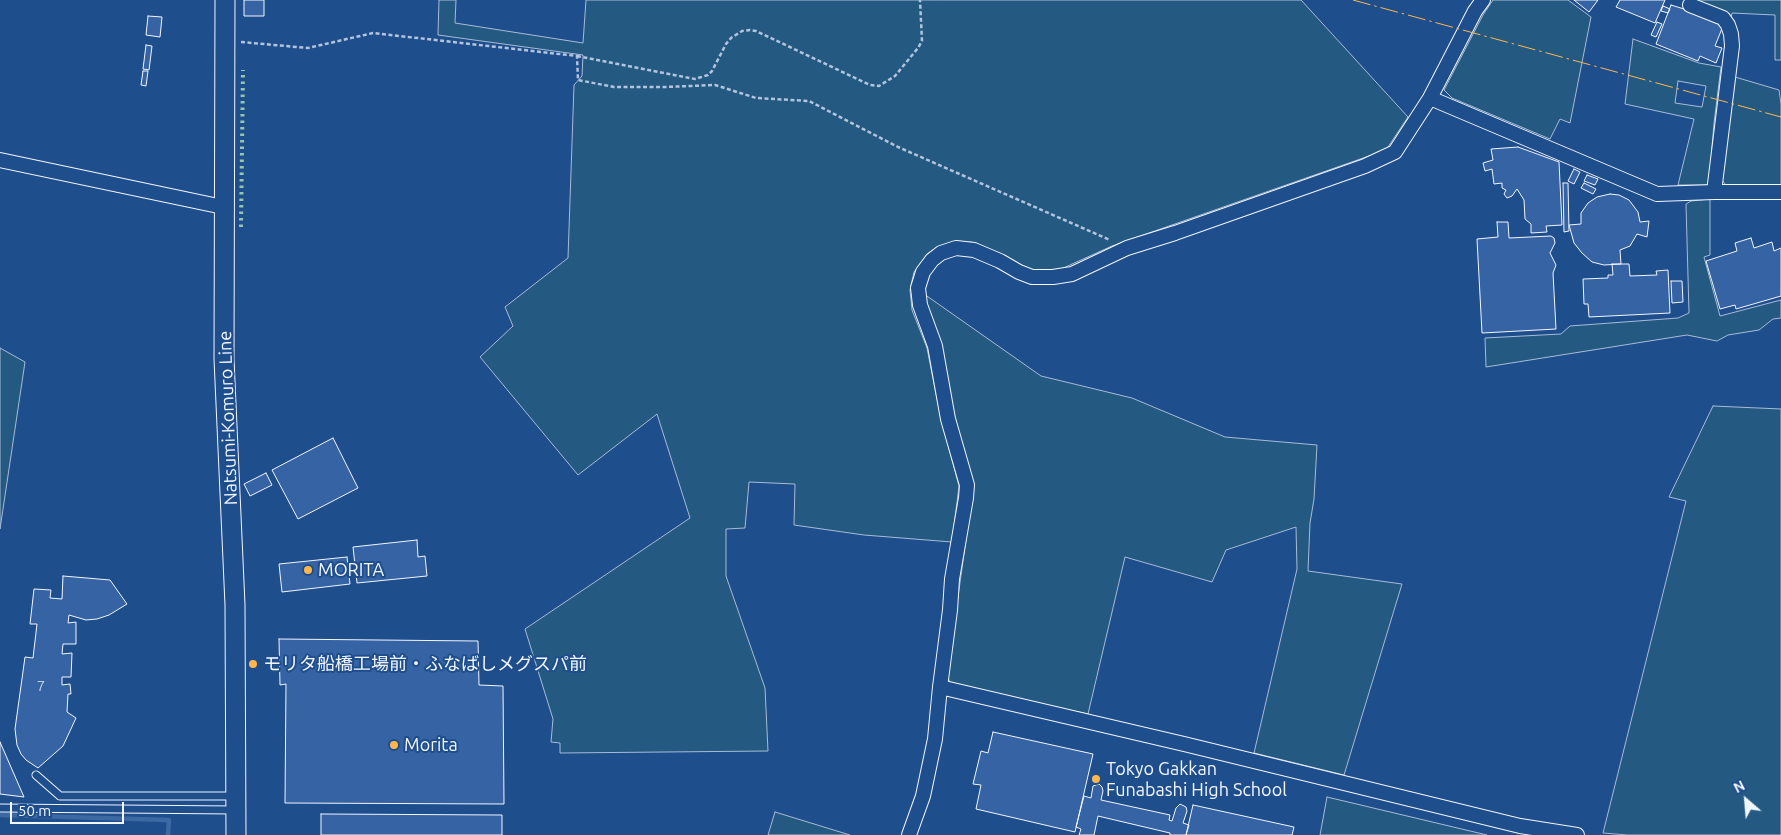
<!DOCTYPE html>
<meta charset="utf-8">
<style>
body{margin:0}
#map{position:relative;width:1781px;height:835px;overflow:hidden;background:#1f4e8c;font-family:Ubuntu,sans-serif}
canvas{display:block}
.north{position:absolute;left:1721px;top:775px;width:50px;height:50px;-webkit-text-stroke:4px #1f4e8c;paint-order:stroke;rotate:333deg;font-size:14px;font-weight:700;line-height:20px;text-align:center;color:#f2f6ff}
.north::after{content:'';display:block;margin:auto;width:18px;height:22px;background:#f2f6ff;clip-path:polygon(50% 0,100% 100%,50% 72%,0 100%)}
.scale{position:absolute;left:10px;top:802px;width:114px;height:22px;box-sizing:border-box;border:2px solid #f2f6ff;border-top:0;padding-left:6px;font-size:15px;line-height:18px;white-space:nowrap;color:#f2f6ff;-webkit-text-stroke:4px #1f4e8c;paint-order:stroke}
</style>
<div id="map">
<canvas width="1781" height="835"></canvas>
<div class="north">N</div>
<div class="scale">50 m</div>
</div>
<script>
const c = document.querySelector('canvas').getContext('2d');
c.lineJoin = 'round';
function paint(path, color) {
  c.fillStyle = color;
  c.fill(path, 'evenodd');
}
function poly(rows) {
  const path = new Path2D();
  for (const r of rows) {
    path.moveTo(r[0], r[1]);
    for (let i = 2; i < r.length; i += 2) path.lineTo(r[i], r[i + 1]);
  }
  return path;
}
function strokePath(path, color, width, dash) {
  c.strokeStyle = color;
  c.lineWidth = width;
  c.lineCap = dash ? 'butt' : 'round';
  c.setLineDash(dash || []);
  c.stroke(path);
}
function drawText(font, color, halo, rows, align = 'center') {
  c.font = font + ' Ubuntu,"Noto Sans JP",sans-serif';
  c.lineWidth = 4;
  c.setLineDash([]);
  c.textBaseline = 'middle';
  c.strokeStyle = halo;
  c.fillStyle = color;
  for (const [text, x, y, turn = 0] of rows) {
    c.save();
    c.translate(x, y);
    c.rotate((+turn || 0) * Math.PI / 180);
    c.textAlign = isNaN(turn) ? turn : align;
    if (halo) c.strokeText(text, 0, 0);
    c.fillText(text, 0, 0);
    c.restore();
  }
}
const green = poly([
 [439,0,456,0,455,23,583,43,586,0,1301,0,1408,117,1386,150,1112,246,1061,269,1037,271,1026,269,988,249,971,242,951,243,937,247,927,254,914,272,910,290,912,310,927,348,941,419,959,486,952,542,864,535,794,525,795,484,749,482,745,528,726,529,726,576,765,688,768,751,560,753,560,743,551,742,553,719,525,629,690,518,657,414,578,475,480,357,513,326,505,307,568,258,574,85,582,76,583,55,438,35,439,0],
 [1493,0,1568,0,1591,17,1570,123,1560,119,1550,139,1452,98,1444,90,1483,15,1493,0],
 [1691,0,1781,0,1781,60,1775,60,1775,15,1732,13,1731,18,1691,0],
 [1633,39,1699,63,1721,67,1714,123,1709,185,1678,185,1694,119,1625,104,1633,39],
 [1678,81,1706,86,1702,107,1675,103,1678,81],
 [1735,77,1779,90,1781,104,1781,185,1726,185,1721,179,1735,77],
 [1710,199,1710,255,1704,257,1720,316,1781,300,1781,318,1773,319,1759,330,1728,335,1717,341,1687,335,1486,367,1485,338,1561,334,1570,326,1678,318,1689,313,1686,204,1691,201,1710,199],
 [924,294,1041,376,1132,398,1225,437,1317,445,1314,499,1310,523,1308,571,1402,584,1344,775,1254,753,1297,569,1296,527,1226,550,1212,582,1125,557,1088,714,951,684,947,676,973,489,924,294],
 [0,348,25,362,0,529,0,348],
 [1713,406,1781,409,1781,835,1628,835,1603,833,1686,501,1669,497,1713,406],
 [1327,797,1487,835,1320,835,1327,797],
 [775,812,850,835,768,835,775,812]
]);
const stream = poly([
 [0,815,169,820,168,835]
]);
const building = poly([
 [244,0,264,0,264,16,244,16,244,0],
 [1574,0,1598,0,1589,12,1574,0],
 [1620,0,1665,0,1655,23,1616,7,1620,0],
 [1671,5,1710,17,1709,20,1723,26,1715,46,1722,48,1716,63,1700,56,1698,61,1656,44,1671,5],
 [1663,6,1670,9,1668,13,1661,11,1663,6],
 [148,16,162,17,160,37,146,35,148,16],
 [1657,22,1662,24,1656,37,1651,35,1657,22],
 [146,45,152,46,149,70,143,69,146,45],
 [143,71,148,71,146,86,141,85,143,71],
 [1518,147,1559,162,1562,225,1546,226,1547,232,1531,233,1531,224,1525,219,1524,200,1517,189,1512,196,1507,198,1504,194,1506,190,1502,188,1502,183,1494,184,1492,169,1485,171,1483,163,1493,160,1491,149,1518,147],
 [1574,169,1580,172,1574,184,1568,181,1574,169],
 [1587,175,1598,179,1595,185,1584,181,1587,175],
 [1563,183,1568,183,1569,231,1564,232,1563,183],
 [1584,183,1596,189,1593,194,1581,188,1584,183],
 [1610,194,1619,195,1629,200,1638,212,1640,222,1649,221,1647,237,1637,234,1630,246,1620,250,1621,264,1604,265,1592,262,1582,253,1574,243,1569,225,1581,224,1581,213,1588,203,1597,197,1610,194],
 [1497,222,1508,222,1509,238,1551,236,1554,238,1555,243,1550,253,1556,265,1553,273,1556,329,1482,333,1477,239,1498,237,1497,222],
 [1751,238,1754,248,1772,242,1774,251,1781,248,1781,296,1736,309,1735,305,1720,309,1706,261,1737,251,1735,243,1751,238],
 [1612,264,1629,264,1630,276,1657,275,1656,271,1668,270,1670,313,1589,317,1588,304,1584,304,1583,279,1608,278,1608,275,1613,275,1612,264],
 [1671,281,1682,281,1683,302,1672,303,1671,281],
 [333,438,358,488,298,519,272,470,333,438],
 [266,473,272,485,250,496,244,484,266,473],
 [417,540,418,557,425,556,427,576,357,583,353,547,417,540],
 [347,557,350,584,282,592,279,564,347,557],
 [63,576,110,580,127,604,109,615,97,619,86,620,69,615,68,623,76,622,76,644,63,644,62,654,72,653,71,677,62,677,62,685,70,684,71,694,68,694,67,712,76,718,63,746,38,768,26,760,21,754,17,745,15,729,25,657,33,658,37,624,30,624,34,589,51,590,50,598,62,599,63,576],
 [279,639,478,641,479,685,503,686,504,804,285,803,286,684,280,685,279,639],
 [993,732,1093,754,1075,832,976,809,981,785,973,784,981,751,988,753,993,732],
 [0,742,24,797,0,794,0,742],
 [1099,784,1102,787,1103,791,1101,800,1170,815,1169,820,1172,821,1176,808,1180,804,1186,807,1187,811,1183,823,1189,825,1186,835,1170,835,1170,833,1098,816,1094,835,1079,835,1081,829,1076,827,1084,796,1091,798,1093,786,1099,784],
 [1193,805,1294,827,1292,835,1186,835,1193,805],
 [321,814,502,815,502,835,321,835,321,814]
]);
const path = poly([
 [241,42,308,48,373,33,577,56,578,80,614,87,664,87,715,85,756,98,809,101,898,147,1110,240],
 [577,56,695,79,708,75,712,71,726,44,731,38,742,31,750,30,756,31,870,85,879,86,895,76,918,48,922,41,920,0]
]);
const lane = poly([
 [36,775,60,796,236,796],
 [0,808,236,810]
]);
const street = poly([
 [1690,5,1723,18,1728,25,1731,34,1732,46,1714,192],
 [1430,98,1657,194,1714,192,1781,192],
 [0,160,223,207],
 [940,687,1184,744,1520,826,1577,835],
 [909,835,923,796,935,739,940,687,950,610,952,579,966,498,967,485,948,419,935,346,920,305,918,288,923,272,932,260,941,253,956,248,974,250,1000,261,1019,272,1032,277,1053,277,1072,274,1127,248,1175,233,1365,166,1395,152,1430,98,1475,11,1483,0]
]);
const secondary = poly([
 [225,0,224,359,235,605,236,835]
]);
const hedge = poly([
 [241,227,243,70]
]);
const power = poly([
 [1353,0,1781,117]
]);
const markers = [
 [308,570,5,"#ffb74d"],
 [253,664,5,"#ffb74d"],
 [394,745,5,"#ffb74d"],
 [1096,779,5,"#ffb74d"]
];
const numberNames = [
 ["7",41,686]
];
const streetNames = [
 ["Natsumi-Komuro Line",228,418,-92]
];
const poiNames = [
 ["MORITA",318,570],
 ["モリタ船橋工場前・ふなばしメグスパ前",263,664],
 ["Morita",404,745],
 ["Tokyo Gakkan",1106,769],
 ["Funabashi High School",1106,790]
];
paint(green, '#245a82');
strokePath(green, '#a8bbd7', 1);
strokePath(stream, '#3b69a3', 4.5);
paint(building, '#3563a3');
strokePath(building, '#f2f6ff', 1);
strokePath(lane, '#f2f6ff', 9);
strokePath(street, '#f2f6ff', 16);
strokePath(secondary, '#f2f6ff', 21);
strokePath(path, '#b3c4dc', 2.5, [4, 2.5]);
strokePath(lane, '#1f4e8c', 7);
strokePath(street, '#1f4e8c', 14);
strokePath(secondary, '#1f4e8c', 19);
strokePath(hedge, '#97c8a6', 4, [2.5, 4]);
strokePath(power, '#ffb74d', 1, [18, 4, 2.5, 4]);
for (const [x, y, r, color] of markers) {
  const dot = new Path2D();
  dot.arc(x, y, r, 0, 2 * Math.PI);
  c.fillStyle = color;
  c.fill(dot);
  strokePath(dot, '#1f4e8c', 2);
}
drawText('15px', '#c3d1e8', null, numberNames);
drawText('18px', '#f2f6ff', '#1f4e8c', streetNames);
drawText('18px', '#f2f6ff', '#1f4e8c', poiNames, 'left');
</script>
